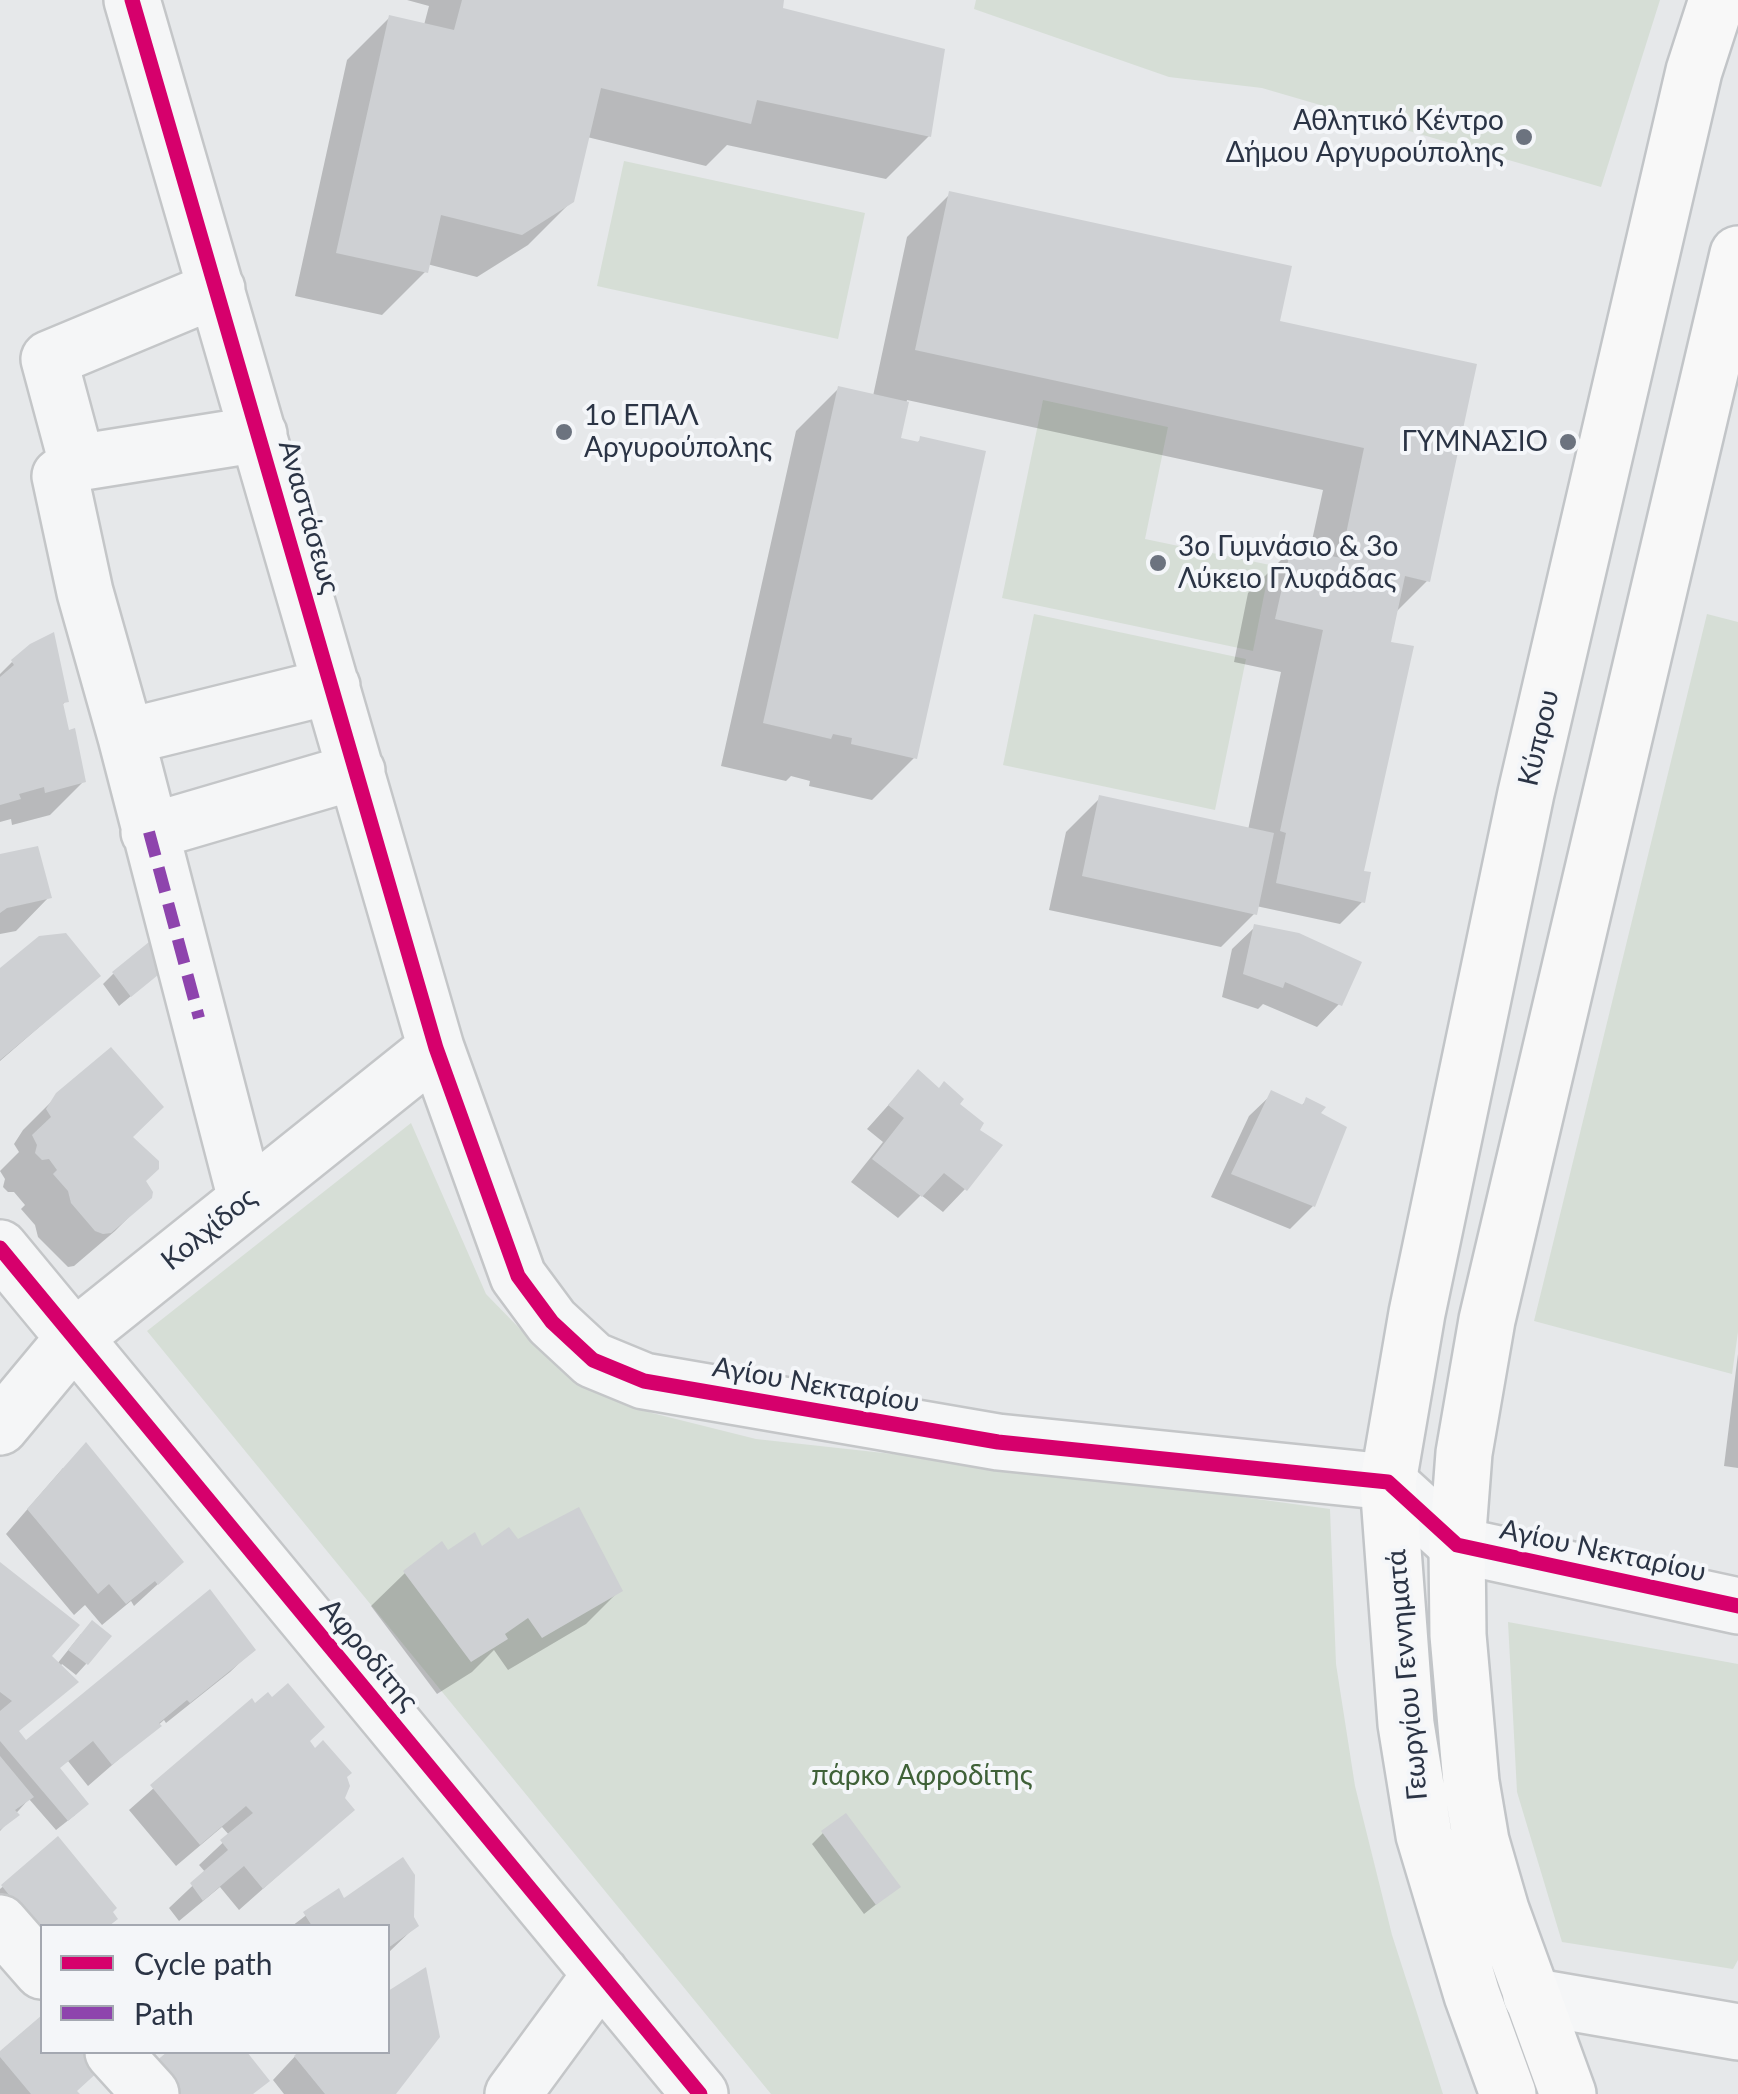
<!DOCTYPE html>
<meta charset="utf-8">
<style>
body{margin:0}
#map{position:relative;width:1738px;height:2094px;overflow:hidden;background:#e6e8ea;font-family:Lato,sans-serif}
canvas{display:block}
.legend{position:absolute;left:40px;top:1924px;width:350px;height:130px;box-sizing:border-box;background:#f4f6f9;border:2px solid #a4a8b1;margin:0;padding:12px 18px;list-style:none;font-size:30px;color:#2b3445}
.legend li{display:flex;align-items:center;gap:20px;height:50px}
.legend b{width:50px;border:2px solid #a4a8b1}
</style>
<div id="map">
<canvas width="1738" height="2094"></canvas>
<ul class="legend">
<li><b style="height:12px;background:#d6006c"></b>Cycle path</li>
<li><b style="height:12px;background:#8e44ad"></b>Path</li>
</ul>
</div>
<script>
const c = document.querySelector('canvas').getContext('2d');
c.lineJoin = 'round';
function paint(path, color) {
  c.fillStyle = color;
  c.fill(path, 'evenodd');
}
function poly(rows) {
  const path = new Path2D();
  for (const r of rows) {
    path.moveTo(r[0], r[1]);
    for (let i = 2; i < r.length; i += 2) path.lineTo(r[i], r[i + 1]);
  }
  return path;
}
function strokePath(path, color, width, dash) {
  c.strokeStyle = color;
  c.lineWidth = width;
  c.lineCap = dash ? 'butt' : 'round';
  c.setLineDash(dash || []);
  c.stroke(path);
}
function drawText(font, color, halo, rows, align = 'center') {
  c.font = font + ' Lato,sans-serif';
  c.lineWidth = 8;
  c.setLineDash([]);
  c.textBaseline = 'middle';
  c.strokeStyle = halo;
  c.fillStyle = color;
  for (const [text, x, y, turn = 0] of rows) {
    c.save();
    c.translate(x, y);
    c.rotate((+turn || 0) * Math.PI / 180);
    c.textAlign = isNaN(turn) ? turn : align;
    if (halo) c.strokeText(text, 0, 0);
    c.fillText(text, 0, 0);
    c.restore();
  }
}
const green = poly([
 [976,0,1660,0,1601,187,1262,88,1169,77,974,9],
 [624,161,865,213,838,339,597,286],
 [1043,400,1168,427,1145,539,1270,565,1253,651,1002,598],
 [1034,614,1246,659,1215,810,1003,765],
 [1707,614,1738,622,1738,1332,1732,1374,1534,1321],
 [411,1123,486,1294,563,1373,652,1413,756,1439,1066,1473,1330,1509,1336,1664,1355,1786,1392,1935,1443,2094,771,2094,147,1331],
 [1508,1622,1738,1664,1738,1960,1733,1969,1562,1942,1517,1792]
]);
const shadow = poly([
 [407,0,782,0,780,10,929,136,886,179,727,145,706,166,587,137,572,201,528,245,477,277,427,264,425,272,382,315,295,296,347,60,390,17,424,25,429,6],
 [950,194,1278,323,1474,366,1428,580,1395,613,1388,644,1361,872,1363,901,1340,924,1256,906,1255,913,1221,947,1049,910,1066,832,1100,798,1248,830,1281,672,1234,662,1248,593,1291,550,1309,554,1323,490,907,400,898,439,916,444,921,439,915,757,872,800,809,786,810,781,791,776,786,781,721,766,796,431,839,388,873,396,907,237],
 [12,662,66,701,61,706,83,782,50,815,12,825,11,819,0,822,0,674],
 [0,857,49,897,16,931,0,934],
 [1255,927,1339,1004,1317,1027,1263,1004,1258,1009,1222,997,1232,949],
 [0,971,98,976,0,1061],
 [113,974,155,976,119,1006,103,984],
 [918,1072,956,1104,976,1130,965,1189,943,1212,921,1195,898,1218,851,1182,883,1142,867,1129],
 [1272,1094,1300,1107,1307,1100,1318,1114,1313,1206,1290,1229,1211,1197,1249,1116],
 [58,1095,130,1138,150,1196,115,1231,74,1266,68,1267,38,1237,35,1225,21,1209,25,1205,14,1192,8,1192,3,1187,5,1179,0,1171,19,1152,14,1144,23,1130],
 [1738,1354,1738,1468,1724,1466],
 [63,1468,158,1584,134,1606,131,1601,102,1625,85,1605,74,1615,6,1534],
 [518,1542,620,1590,586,1624,508,1670,494,1650,472,1672,437,1694,371,1606,405,1573,448,1553],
 [0,1565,49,1656,57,1664,81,1634,86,1664,76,1675,62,1664,60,1667,16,1732,25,1743,253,1650,230,1672,166,1723,164,1720,88,1786,68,1761,57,1769,75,1815,56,1830,29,1799,0,1831],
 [251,1702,307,1741,344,1778,342,1799,352,1810,239,1910,220,1887,179,1921,169,1908,206,1873,199,1865,230,1836,222,1827,176,1866,129,1810],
 [823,1833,898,1887,864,1914,812,1844],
 [58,1840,115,1919,107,1926,42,1926,42,1983,0,1934,0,1889],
 [338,1891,343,1902,412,1918,416,1926,388,1953,388,1926,292,1926],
 [424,1971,393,2094,284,2094,273,2080,299,2052,388,2052,388,1994],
 [42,2019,42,2052,81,2052,97,2070,75,2092,77,2094,0,2094,0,2054]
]);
const building = poly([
 [462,0,784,0,783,8,945,49,931,137,757,100,751,124,601,88,574,202,522,235,441,215,428,273,336,253,389,15,454,30],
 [949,191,1292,266,1280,321,1477,364,1430,582,1405,576,1391,642,1414,646,1364,871,1371,872,1365,903,1276,883,1286,833,1280,831,1323,630,1275,619,1291,548,1341,558,1364,448,915,350],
 [838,386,909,402,901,438,919,442,920,436,986,451,917,759,851,744,852,738,833,734,831,739,763,723],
 [54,632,69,702,63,703,69,730,75,728,86,782,45,793,44,787,19,794,21,799,0,805,0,677,14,665,11,660,30,644],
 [1099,795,1274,833,1257,915,1082,876],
 [38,846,52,898,7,908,0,913,0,854],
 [1254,924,1299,933,1362,962,1342,1006,1285,982,1283,988,1243,974],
 [66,933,101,976,0,1060,0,968,39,936],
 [149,942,169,966,131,997,112,972],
 [111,1047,164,1107,133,1137,159,1161,159,1169,146,1181,153,1192,152,1198,111,1233,103,1234,95,1231,71,1203,68,1191,53,1174,57,1170,49,1159,42,1160,35,1153,37,1145,32,1135,51,1117,46,1109,56,1093],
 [918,1069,939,1088,944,1081,964,1099,960,1104,984,1123,980,1130,1003,1145,967,1191,944,1173,922,1197,872,1159,904,1118,888,1105],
 [1271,1090,1303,1105,1306,1097,1326,1107,1321,1113,1347,1127,1315,1207,1231,1174],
 [86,1442,184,1562,158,1585,155,1581,126,1604,109,1584,98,1594,27,1509],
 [579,1507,623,1591,542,1638,528,1618,505,1634,508,1639,471,1662,403,1571,442,1541,448,1550,475,1532,482,1546,509,1527,518,1539],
 [0,1562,80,1625,52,1656,79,1682,19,1731,26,1740,210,1589,256,1650,190,1703,187,1700,159,1723,162,1726,112,1765,93,1741,60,1768,89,1804,68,1821,0,1741,0,1711,12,1701,0,1692],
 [92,1620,112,1636,88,1665,68,1650],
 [288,1683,325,1727,310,1741,315,1748,323,1740,352,1773,347,1777,350,1786,345,1798,355,1810,263,1889,244,1866,203,1901,190,1883,228,1850,220,1840,253,1813,246,1806,200,1845,150,1785,252,1698,255,1703,268,1692,272,1697],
 [0,1756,34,1797,15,1810,20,1815,0,1830],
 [846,1813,901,1887,876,1905,821,1831],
 [58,1836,117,1908,113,1912,118,1919,109,1926,42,1926,42,1936,1,1885],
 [403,1857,415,1875,414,1917,419,1926,388,1948,388,1926,312,1926,303,1912,339,1888,344,1898],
 [426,1967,440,2037,396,2094,325,2094,294,2056,298,2052,388,2052,388,1991],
 [42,2015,42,2052,84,2052,100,2070,77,2091,80,2094,31,2094,0,2057,0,2051],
 [167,2052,247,2052,270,2081,253,2094,181,2094,155,2062]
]);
const minor = poly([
 [132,0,436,1048,518,1276,552,1322,593,1360,644,1381,998,1442,1388,1482,1457,1545,1738,1606],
 [217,289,49,359,77,463,60,476,85,592,126,737,246,1199],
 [77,463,259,434],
 [126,737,332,686],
 [149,832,357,771],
 [0,1248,700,2094],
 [0,1427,74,1338,436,1048],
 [0,1923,42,1971],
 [1531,1996,1738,2032],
 [113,2052,151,2094],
 [513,2094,601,1974]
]);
const major = poly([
 [1508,2094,1472,1995,1424,1835,1406,1724,1388,1482,1417,1313,1526,793,1694,71,1717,0],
 [1568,2094,1501,1910,1481,1841,1471,1782,1458,1635,1457,1545,1464,1453,1487,1320,1738,254]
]);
const quiet = poly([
 [149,832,199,1018]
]);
const cycleway = poly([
 [132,0,436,1048,518,1276,552,1322,593,1360,644,1381,998,1442,1388,1482,1457,1545,1738,1606],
 [0,1248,700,2094]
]);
const markers = [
 [1524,137,10,"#6c737f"],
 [564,432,10,"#6c737f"],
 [1568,442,10,"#6c737f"],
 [1158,563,10,"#6c737f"]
];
const poiNames = [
 ["Αθλητικό Κέντρο",1504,121],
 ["Δήμου Αργυρούπολης",1504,153],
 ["1o ΕΠΑΛ",584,416,"left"],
 ["Αργυρούπολης",584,448,"left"],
 ["ΓΥΜΝΑΣΙΟ",1548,442],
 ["3ο Γυμνάσιο & 3ο",1178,547,"left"],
 ["Λύκειο Γλυφάδας",1178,579,"left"]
];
const streetNames = [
 ["Αναστάσεως",309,517,74],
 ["Κύπρου",1539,738,-77],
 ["Κολχίδος",209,1229,-39],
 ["Αγίου Νεκταρίου",816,1385,10],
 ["Αγίου Νεκταρίου",1603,1551,12],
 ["Αφροδίτης",369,1655,50],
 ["Γεωργίου Γεννηματά",1407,1675,-95]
];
const parkNames = [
 ["πάρκο Αφροδίτης",922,1776]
];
paint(green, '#d6ded6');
paint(shadow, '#0003');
paint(building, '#ced0d3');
strokePath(minor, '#c4c6c8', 60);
strokePath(major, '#c2c5c8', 60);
strokePath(minor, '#f5f6f7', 55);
strokePath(major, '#f8f8f8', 55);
strokePath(quiet, '#8e44ad', 12, [25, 12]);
strokePath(cycleway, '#d6006c', 15);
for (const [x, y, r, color] of markers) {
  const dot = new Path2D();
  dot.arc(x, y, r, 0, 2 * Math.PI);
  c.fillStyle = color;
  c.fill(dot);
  strokePath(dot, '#f4f6f9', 4);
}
drawText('28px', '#2b3445', '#f4f6f9', poiNames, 'right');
drawText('28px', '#2b3445', '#f4f6f9', streetNames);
drawText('28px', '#3f6138', '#f4f6f9', parkNames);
</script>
